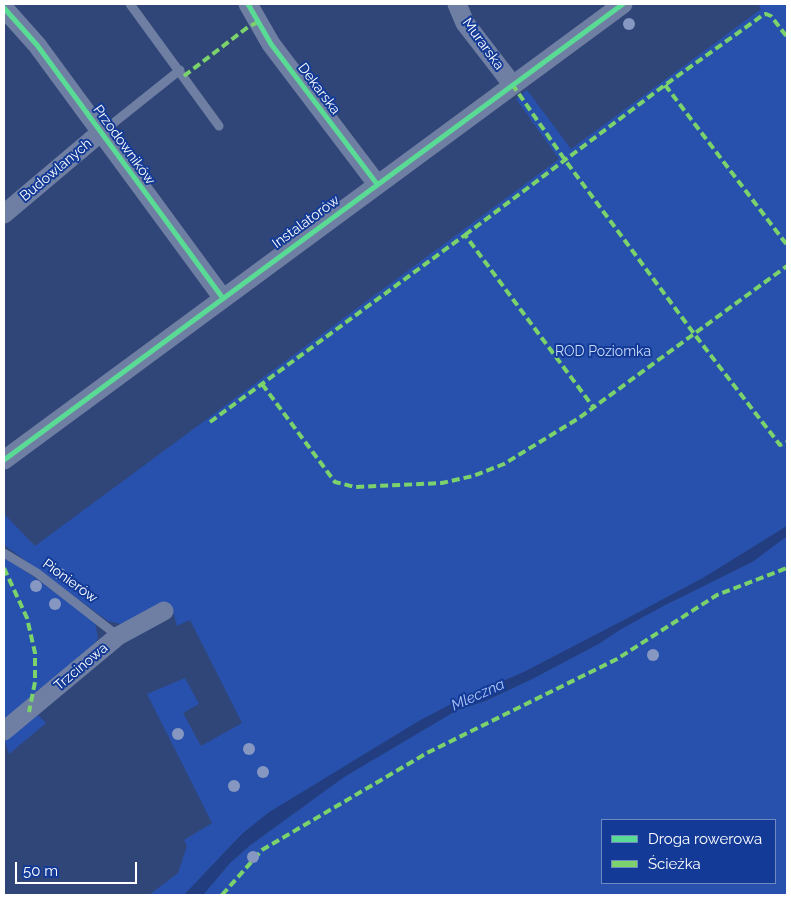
<!DOCTYPE html>
<meta charset="utf-8">
<style>
body{margin:0}
#map{position:relative;width:791px;height:899px;overflow:hidden;background:#314678;font-family:Raleway,sans-serif}
canvas{display:block}
.frame{position:absolute;inset:0;border:5px solid #fff;pointer-events:none}
.legend{position:absolute;left:601px;top:819px;width:175px;height:65px;box-sizing:border-box;background:#133a96;border:1px solid #7189c0;margin:0;padding:6px 9px;list-style:none;font-size:15px;color:#fff}
.legend li{display:flex;align-items:center;gap:10px;height:25px}
.legend b{width:25px;border:1px solid #7189c0}
.scale{position:absolute;left:15px;top:862px;width:122px;height:22px;box-sizing:border-box;border:2px solid #fff;border-top:0;padding-left:6px;font-size:15px;line-height:18px;white-space:nowrap;color:#fff;-webkit-text-stroke:4px #133a96;paint-order:stroke}
</style>
<div id="map">
<canvas width="791" height="899"></canvas>
<div class="frame"></div>
<ul class="legend">
<li><b style="height:6px;background:#5adb95"></b>Droga rowerowa</li>
<li><b style="height:6px;background:#7cd36c"></b>Ścieżka</li>
</ul>
<div class="scale">50 m</div>
</div>
<script>
const c = document.querySelector('canvas').getContext('2d');
c.lineJoin = 'round';
function paint(path, color) {
  c.fillStyle = color;
  c.fill(path, 'evenodd');
}
function poly(rows) {
  const path = new Path2D();
  for (const r of rows) {
    path.moveTo(r[0], r[1]);
    for (let i = 2; i < r.length; i += 2) path.lineTo(r[i], r[i + 1]);
  }
  return path;
}
function strokePath(path, color, width, dash) {
  c.strokeStyle = color;
  c.lineWidth = width;
  c.lineCap = dash ? 'butt' : 'round';
  c.setLineDash(dash || []);
  c.stroke(path);
}
function drawText(font, color, halo, rows, align = 'center') {
  c.font = font + ' Raleway,sans-serif';
  c.lineWidth = 4;
  c.setLineDash([]);
  c.textBaseline = 'middle';
  c.strokeStyle = halo;
  c.fillStyle = color;
  for (const [text, x, y, turn = 0] of rows) {
    c.save();
    c.translate(x, y);
    c.rotate((+turn || 0) * Math.PI / 180);
    c.textAlign = isNaN(turn) ? turn : align;
    if (halo) c.strokeText(text, 0, 0);
    c.fillText(text, 0, 0);
    c.restore();
  }
}
const green = poly([
 [758,4,787,4,787,526,703,578,628,618,524,672,461,699,419,721,268,813,242,834,184,895,149,895,178,873,187,846,184,840,212,823,147,694,185,678,199,704,183,713,201,746,242,723,190,620,177,626,172,608,121,624,108,621,4,545,4,514,35,546,559,159,516,99,527,90,571,149,761,9],
 [787,536,787,895,203,895,230,863,249,846,344,777,457,710,485,701,532,679,600,643,621,629,665,605,752,562],
 [602,820,775,820,775,883,602,883],
 [4,557,34,577,95,622,98,638,94,645,4,722],
 [36,713,46,723,9,754,4,738]
]);
const water = poly([
 [787,526,787,536,752,562,665,605,621,629,600,643,532,679,485,701,457,710,344,777,249,846,230,863,203,895,184,895,242,834,268,813,419,721,461,699,524,672,628,618,703,578]
]);
const service = poly([
 [130,4,219,126],
 [101,133,180,70],
 [4,553,37,573,118,636]
]);
const minor = poly([
 [248,4,271,44,377,184],
 [457,4,465,23,512,84],
 [4,8,37,45,222,297],
 [4,214,100,133],
 [4,460,623,4],
 [4,731,118,636,164,611]
]);
const quiet = poly([
 [184,76,248,27,258,22],
 [512,84,565,160,695,335,780,445,787,442],
 [665,85,787,245],
 [465,235,665,85,763,15,766,14,771,16,787,37],
 [262,384,335,482,355,487,442,483,473,476,504,464,579,418,787,266],
 [210,422,465,235,594,408],
 [4,568,27,618,35,653,35,682,29,712],
 [222,895,262,850,427,753,617,659,717,595,787,568]
]);
const cycleway = poly([
 [248,4,271,44,377,184],
 [4,8,37,45,222,297],
 [4,460,623,4]
]);
const trees = [
 [629,24],
 [60,574],
 [36,586],
 [55,604],
 [653,655],
 [178,734],
 [249,749],
 [263,772],
 [234,786],
 [253,857]
];
const streetNames = [
 ["Murarska",483,44,54],
 ["Dekarska",319,89,53],
 ["Przodowników",124,145,54],
 ["Budowlanych",56,170,-40],
 ["Instalatorów",306,222,-36],
 ["Pionierów",70,581,36],
 ["Trzcinowa",81,667,-40]
];
const parkNames = [
 ["ROD Poziomka",603,352]
];
const waterNames = [
 ["Mleczna",478,695,-24]
];
paint(green, '#2751ad');
paint(water, '#223e81');
strokePath(service, '#6f7fa3', 9);
strokePath(minor, '#6f7fa3', 19);
strokePath(quiet, '#7cd36c', 4, [8, 4]);
strokePath(cycleway, '#5adb95', 5);
c.fillStyle = '#8698c1';
for (const [x, y] of trees) {
  c.beginPath();
  c.arc(x, y, 6, 0, 2 * Math.PI);
  c.fill();
}
drawText('14px', '#fff', '#133a96', streetNames);
drawText('14px', '#cbdbfd', '#133a96', parkNames);
drawText('italic 15px', '#b0c7f9', '#133a96', waterNames);
</script>
